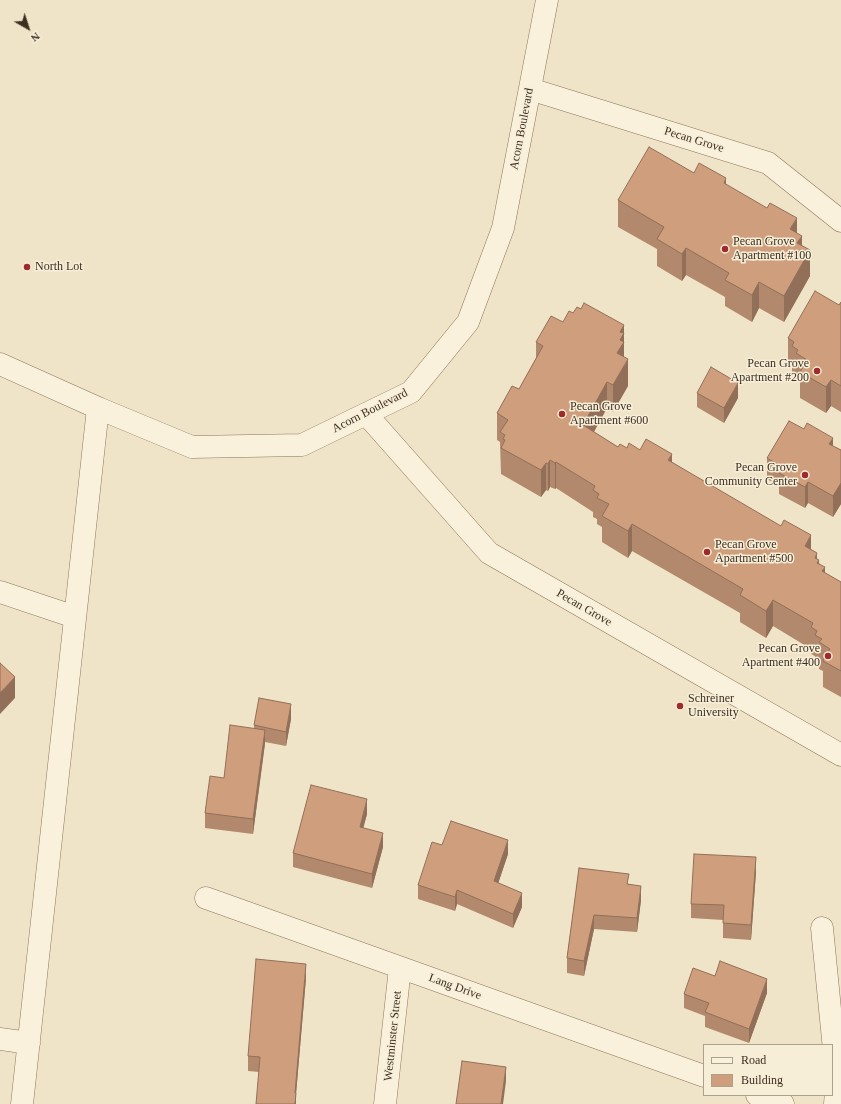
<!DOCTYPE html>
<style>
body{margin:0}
#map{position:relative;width:841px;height:1104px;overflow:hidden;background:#f0e4c8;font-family:"Times New Roman",serif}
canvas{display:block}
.legend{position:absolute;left:703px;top:1044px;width:130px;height:52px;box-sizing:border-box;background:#f7eed8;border:1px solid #ada18e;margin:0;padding:5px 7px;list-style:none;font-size:12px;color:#3d2e20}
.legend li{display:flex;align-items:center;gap:8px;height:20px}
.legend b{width:20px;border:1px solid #ada18e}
.north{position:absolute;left:8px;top:8px;width:40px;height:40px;-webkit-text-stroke:3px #f7eed8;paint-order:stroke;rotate:141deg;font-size:11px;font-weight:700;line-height:16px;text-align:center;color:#3d2e20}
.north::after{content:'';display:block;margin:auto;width:14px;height:18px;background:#3d2e20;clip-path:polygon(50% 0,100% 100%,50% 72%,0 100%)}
</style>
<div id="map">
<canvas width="841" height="1104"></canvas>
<ul class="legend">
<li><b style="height:5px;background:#faf1dc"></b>Road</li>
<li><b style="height:11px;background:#cf9f7d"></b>Building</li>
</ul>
<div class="north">N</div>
</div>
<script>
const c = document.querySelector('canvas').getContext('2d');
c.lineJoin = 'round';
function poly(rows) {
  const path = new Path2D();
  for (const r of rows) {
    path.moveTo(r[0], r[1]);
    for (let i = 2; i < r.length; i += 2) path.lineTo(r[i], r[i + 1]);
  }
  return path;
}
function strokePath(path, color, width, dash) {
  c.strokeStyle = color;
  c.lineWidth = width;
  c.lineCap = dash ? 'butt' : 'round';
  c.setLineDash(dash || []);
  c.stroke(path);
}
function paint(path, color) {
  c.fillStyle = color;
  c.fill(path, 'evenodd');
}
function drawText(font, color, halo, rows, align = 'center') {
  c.font = font + ' "Times New Roman",serif';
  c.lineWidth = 3;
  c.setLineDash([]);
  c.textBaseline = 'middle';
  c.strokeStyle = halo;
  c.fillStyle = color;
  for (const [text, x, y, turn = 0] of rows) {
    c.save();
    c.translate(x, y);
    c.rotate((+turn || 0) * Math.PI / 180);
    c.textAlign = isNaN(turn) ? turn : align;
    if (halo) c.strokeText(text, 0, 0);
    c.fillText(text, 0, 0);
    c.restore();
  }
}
const minor = poly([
 [530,89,768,163,841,221],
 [0,364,98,408,192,447,302,445,411,392,468,322,503,228,547,0],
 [366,414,489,553,841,755],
 [0,592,75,617],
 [206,898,704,1076],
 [822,928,837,1080,835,1104],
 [0,1039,29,1043],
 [757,1095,783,1104],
 [22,1104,98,408],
 [385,1104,400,968]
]);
const wall = poly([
 [694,173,726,185,797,233,802,245,810,276,784,322,759,308,752,322,725,306,725,297,686,275,682,281,657,266,657,249,618,227,618,200],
 [841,302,841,412,831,406,826,413,800,398,800,382,796,380,796,375,792,372,792,367,788,365,788,338,839,305],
 [536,342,624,357,628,386,613,412,607,408,594,432,618,447,640,450,672,462,811,549,825,573,841,582,841,697,823,687,823,671,819,669,819,664,815,662,815,656,811,654,811,649,773,626,766,638,740,622,740,613,632,551,628,558,602,542,602,527,597,524,597,519,593,517,593,512,556,488,555,489,550,487,548,491,546,490,541,497,501,474,500,442,497,440,497,413,519,389,536,358],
 [697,393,738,398,724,423,697,407],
 [833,446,841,450,841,504,833,517,808,503,805,508,779,494,779,486,767,479,767,458],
 [291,719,286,746,265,742,253,834,205,828,205,813,224,778,254,728,254,725],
 [367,814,363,827,383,847,372,888,293,867,293,853],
 [442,845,508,854,498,883,522,907,513,928,457,904,455,911,418,899,418,885],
 [579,868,629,884,641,900,637,932,594,929,584,976,567,973,567,958],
 [756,872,751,940,723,938,723,920,691,918,691,904],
 [715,976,767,993,749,1043,705,1027,705,1016,684,1008,684,994],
 [306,978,296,1094,296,1104,259,1072,248,1071,248,1056]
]);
const shadedWall = poly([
 [726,178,726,205,724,183],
 [797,218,797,245,790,229],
 [802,236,802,262,797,243],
 [686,248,686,275,682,281,682,254],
 [810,250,810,276,784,322,784,296],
 [759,282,759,308,752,322,752,295],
 [624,325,624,367,628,359,628,386,613,412,613,385,620,332],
 [831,380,831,406,826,413,826,387],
 [607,382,607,408,583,451,583,425],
 [738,383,738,398,724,423,724,408],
 [833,438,833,459,829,444],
 [672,454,672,481,668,460],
 [550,460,550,487,548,491,548,464],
 [556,462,556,488,555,489,555,463],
 [546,463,546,490,541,497,541,470],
 [808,482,808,503,805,508,805,487],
 [841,483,841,504,833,517,833,496],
 [632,524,632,551,628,558,628,531],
 [811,535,811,562,805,546],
 [817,553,817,563,819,560,819,587,815,558],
 [825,567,825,593,822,571],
 [773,600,773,626,766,638,766,611],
 [15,677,15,698,0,714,0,693],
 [291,704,291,719,286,746,286,732],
 [265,730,265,744,253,834,253,819],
 [367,799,367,814,360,841,360,827],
 [383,833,383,847,372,888,372,874],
 [508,840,508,854,494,896,494,881],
 [756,857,756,872,751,940,751,925],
 [641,886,641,900,637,932,637,918],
 [457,890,457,904,455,911,455,897],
 [522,893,522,907,513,928,513,914],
 [594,915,594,929,584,976,584,961],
 [306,964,306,978,296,1094,296,1104,295,1104,295,1093],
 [767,979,767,993,749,1043,749,1029],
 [506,1067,506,1081,503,1104,501,1104]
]);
const building = poly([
 [649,147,694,173,699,163,726,178,724,183,767,208,770,203,797,218,790,229,802,236,797,243,810,250,784,296,759,282,752,295,725,280,729,273,686,248,682,254,657,239,664,227,618,200,649,147],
 [815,291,839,305,841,302,841,386,831,380,826,387,800,372,807,360,796,353,798,350,792,346,794,342,788,338,815,291],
 [584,303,624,325,620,332,624,333,620,340,624,342,617,353,628,359,613,385,607,382,583,425,618,447,620,444,627,448,629,443,640,450,646,439,672,454,668,460,781,526,784,520,811,535,805,546,817,553,815,558,819,560,817,563,825,567,822,571,841,582,841,671,823,661,830,649,819,642,822,639,815,635,817,631,811,627,813,623,773,600,766,611,740,595,743,589,632,524,628,531,602,516,609,504,597,498,599,494,593,490,595,486,556,462,555,463,550,460,548,464,546,463,541,470,501,448,505,440,503,439,505,435,500,432,508,420,497,413,512,386,519,389,543,346,536,342,551,316,563,322,569,311,573,313,577,307,581,309,584,303],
 [711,367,738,383,724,408,697,393,711,367],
 [789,421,804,429,807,423,833,438,829,444,841,450,841,483,833,496,808,482,805,487,779,473,782,467,767,458,789,421],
 [0,663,15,677,0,693,0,663],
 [259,698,291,704,286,732,254,725,259,698],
 [230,725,265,730,253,819,205,813,210,776,224,778,230,725],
 [311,785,367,799,360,827,383,833,372,874,293,853,311,785],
 [451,821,508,840,494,881,522,893,513,914,457,890,455,897,418,885,432,842,442,845,451,821],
 [694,854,756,857,751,925,723,923,724,905,691,904,694,854],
 [579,868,629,874,627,884,641,886,637,918,594,915,584,961,567,958,579,868],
 [256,959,306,964,295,1093,296,1093,295,1104,256,1104,260,1057,248,1056,256,959],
 [720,961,767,979,749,1029,705,1012,709,1003,684,994,693,968,715,976,720,961],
 [462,1061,506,1067,501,1104,456,1104,462,1061]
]);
const markers = [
 [725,249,4,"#9e2a2b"],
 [27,267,4,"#9e2a2b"],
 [817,371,4,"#9e2a2b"],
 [562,414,4,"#9e2a2b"],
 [805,475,4,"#9e2a2b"],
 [707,552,4,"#9e2a2b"],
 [828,656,4,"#9e2a2b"],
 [680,706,4,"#9e2a2b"]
];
const streetNames = [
 ["Acorn Boulevard",522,129,-79],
 ["Pecan Grove",694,140,17],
 ["Acorn Boulevard",370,411,-27],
 ["Pecan Grove",584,608,30],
 ["Lang Drive",455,987,20],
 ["Westminster Street",393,1036,-84]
];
const poiNames = [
 ["Pecan Grove",733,242],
 ["Apartment #100",733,256],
 ["North Lot",35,267],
 ["Pecan Grove",809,364,"right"],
 ["Apartment #200",809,378,"right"],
 ["Pecan Grove",570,407],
 ["Apartment #600",570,421],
 ["Pecan Grove",797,468,"right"],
 ["Community Center",797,482,"right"],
 ["Pecan Grove",715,545],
 ["Apartment #500",715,559],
 ["Pecan Grove",820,649,"right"],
 ["Apartment #400",820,663,"right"],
 ["Schreiner",688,699],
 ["University",688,713]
];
strokePath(minor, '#8d765c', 23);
strokePath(minor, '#faf1dc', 22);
paint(wall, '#b2896c');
paint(shadedWall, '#916f58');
paint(building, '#cf9f7d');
strokePath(building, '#916f58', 1);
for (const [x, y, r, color] of markers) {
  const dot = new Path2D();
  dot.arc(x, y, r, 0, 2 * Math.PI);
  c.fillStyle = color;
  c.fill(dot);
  strokePath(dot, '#f7eed8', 1.5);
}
drawText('12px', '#3d2e20', '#f7eed8', streetNames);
drawText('12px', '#3d2e20', '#f7eed8', poiNames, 'left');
</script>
